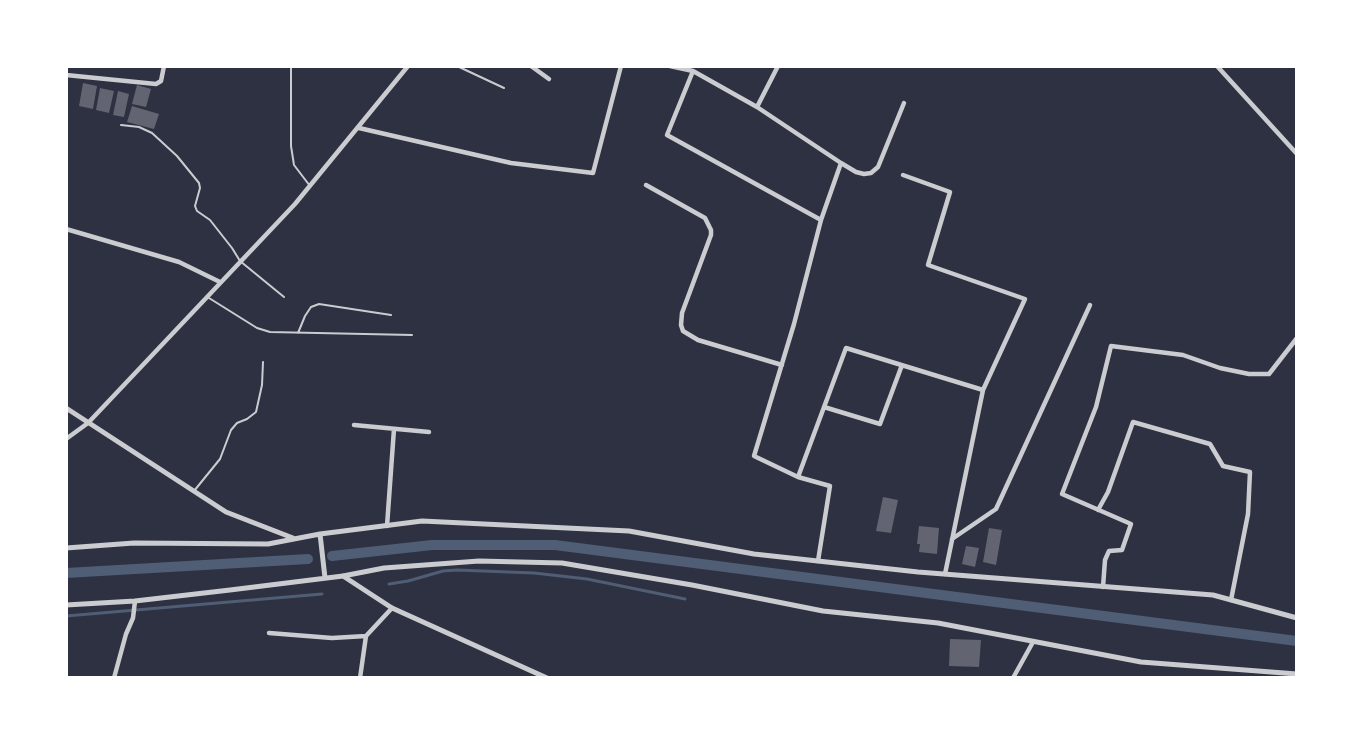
<!DOCTYPE html>
<style>
body{margin:0}
#map{position:relative;width:1363px;height:744px;overflow:hidden;background:#2d3142;font-family:"Crimson Pro",serif}
canvas{display:block}
.frame{position:absolute;inset:0;border:68px solid #fff;pointer-events:none}
</style>
<div id="map">
<canvas width="1363" height="744"></canvas>
<div class="frame"></div>
</div>
<script>
const c = document.querySelector('canvas').getContext('2d');
c.lineJoin = 'round';
function poly(rows) {
  const path = new Path2D();
  for (const r of rows) {
    path.moveTo(r[0], r[1]);
    for (let i = 2; i < r.length; i += 2) path.lineTo(r[i], r[i + 1]);
  }
  return path;
}
function strokePath(path, color, width, dash) {
  c.strokeStyle = color;
  c.lineWidth = width;
  c.lineCap = dash ? 'butt' : 'round';
  c.setLineDash(dash || []);
  c.stroke(path);
}
function paint(path, color) {
  c.fillStyle = color;
  c.fill(path, 'evenodd');
}
const stream = poly([
 [389,584,408,581,443,571,457,570,534,573,587,579,685,599],
 [66,616,322,594]
]);
const canal = poly([
 [332,556,432,545,555,545,1297,641],
 [66,573,308,559]
]);
const building = poly([
 [83,83,97,86,93,109,79,106],
 [137,85,151,89,146,107,132,104],
 [100,88,114,91,109,113,96,110],
 [118,91,129,94,124,117,113,115],
 [132,106,159,114,154,129,127,122],
 [883,497,898,500,891,533,876,531],
 [919,526,939,528,937,554,919,552,920,544,917,544],
 [989,528,1002,530,996,565,983,562],
 [966,546,979,548,975,567,962,564],
 [950,639,981,640,979,667,949,666]
]);
const service = poly([
 [291,66,291,146,294,165,310,186],
 [457,66,504,88],
 [121,125,139,127,152,133,177,156,199,183,200,188,195,206,197,211,210,220,232,248,240,261,284,297],
 [209,298,257,328,270,332,412,335],
 [298,333,305,316,311,307,319,304,391,315],
 [194,491,220,459,231,430,237,423,247,419,256,412,262,385,263,362]
]);
const minor = poly([
 [531,66,549,79],
 [670,66,693,71,757,107],
 [778,66,757,107,841,163,821,220],
 [1217,66,1297,154],
 [693,71,667,135,821,220,794,324,754,456,798,477],
 [66,75,156,84,161,81,164,66],
 [359,128,511,163,593,173,621,66],
 [841,163,856,172,864,174,871,173,878,167,904,103],
 [903,175,950,192,928,265,1025,299,983,390],
 [646,185,705,218,711,230,711,235,682,313,681,325,683,331,698,340,782,365],
 [66,229,179,262,220,282],
 [824,407,880,424,902,365],
 [354,425,429,432],
 [66,439,88,423,295,204,408,66],
 [1098,510,1108,492,1133,422,1210,444,1223,466,1250,472,1248,514,1231,600],
 [387,526,394,429],
 [952,539,996,509,1090,305],
 [818,561,830,486,798,477,846,348,983,390,945,574],
 [1103,587,1105,560,1109,551,1122,550,1131,524,1062,494,1096,407,1111,346,1183,355,1220,368,1249,374,1269,374,1297,338],
 [269,633,332,638,366,636],
 [114,678,126,634,133,618,135,601],
 [360,678,366,636,392,608],
 [1013,678,1033,642]
]);
const tertiary = poly([
 [66,408,226,512,293,538],
 [320,534,325,578],
 [66,548,134,543,268,544,320,534,422,521,629,531,754,554,918,572,1213,595,1297,618],
 [343,576,392,608,547,678],
 [66,605,135,601,230,590,343,576,384,568,479,561,562,563,692,585,823,611,938,623,1141,662,1297,674]
]);
strokePath(stream, '#4f5d75', 3);
strokePath(canal, '#4f5d75', 10);
paint(building, '#626471');
strokePath(service, '#caccd0', 2);
strokePath(minor, '#caccd0', 4.5);
strokePath(tertiary, '#caccd0', 5);
</script>
